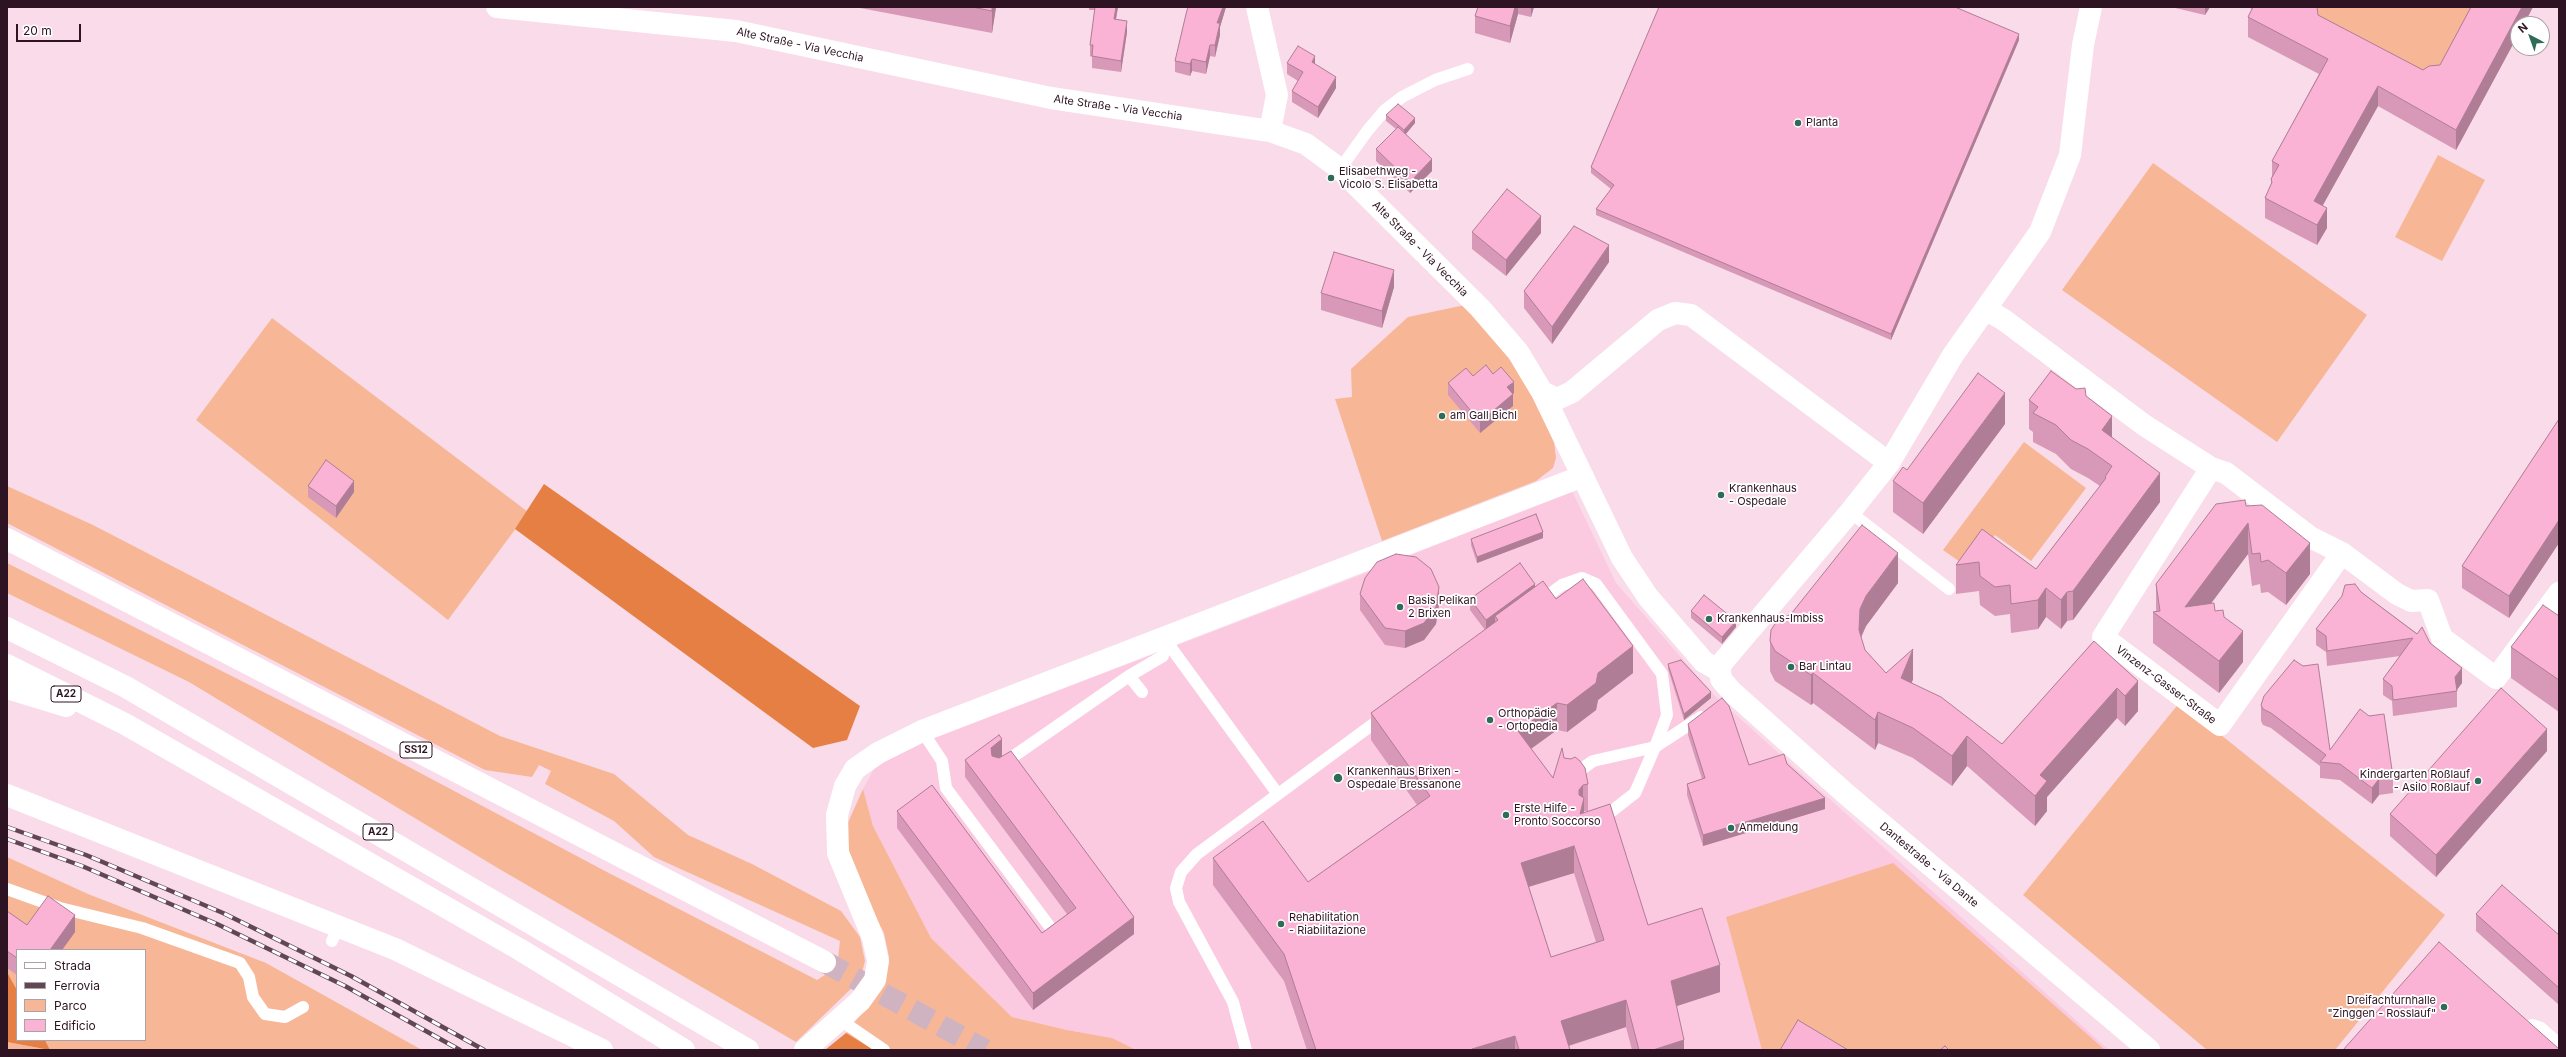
<!DOCTYPE html>
<meta charset="utf-8">
<style>
body{margin:0}
#map{position:relative;width:2566px;height:1057px;overflow:hidden;background:#f9dbe9;font-family:Inter,sans-serif}
canvas{display:block}
.frame{position:absolute;inset:0;border:8px solid #2e1422;pointer-events:none}
.legend{position:absolute;left:16px;top:949px;width:130px;height:92px;box-sizing:border-box;background:#fff;border:1px solid #aba1a7;margin:0;padding:5px 7px;list-style:none;font-size:12px;color:#2e1422}
.legend li{display:flex;align-items:center;gap:8px;height:20px}
.legend b{width:20px;border:1px solid #aba1a7}
.north{position:absolute;left:2510px;top:16px;width:40px;height:40px;box-sizing:border-box;background:#fff;border:1px solid #aba1a7;border-radius:50%;rotate:319deg;font-size:11px;font-weight:700;line-height:16px;text-align:center;color:#2e1422}
.north::after{content:'';display:block;margin:auto;width:14px;height:18px;background:#2f6c58;clip-path:polygon(50% 0,100% 100%,50% 72%,0 100%)}
.scale{position:absolute;left:16px;top:24px;width:65px;height:18px;box-sizing:border-box;border:2px solid #2e1422;border-top:0;padding-left:5px;font-size:12px;line-height:14px;white-space:nowrap;color:#2e1422;-webkit-text-stroke:3px #fff;paint-order:stroke}
</style>
<div id="map">
<canvas width="2566" height="1057"></canvas>
<div class="frame"></div>
<ul class="legend">
<li><b style="height:5px;background:#fff"></b>Strada</li>
<li><b style="height:5px;background:#614654"></b>Ferrovia</li>
<li><b style="height:11px;background:#f7b796"></b>Parco</li>
<li><b style="height:11px;background:#fab2d5"></b>Edificio</li>
</ul>
<div class="north">N</div>
<div class="scale">20 m</div>
</div>
<script>
const c = document.querySelector('canvas').getContext('2d');
c.lineJoin = 'round';
function paint(path, color) {
  c.fillStyle = color;
  c.fill(path, 'evenodd');
}
function poly(rows) {
  const path = new Path2D();
  for (const r of rows) {
    path.moveTo(r[0], r[1]);
    for (let i = 2; i < r.length; i += 2) path.lineTo(r[i], r[i + 1]);
  }
  return path;
}
function strokePath(path, color, width, dash) {
  c.strokeStyle = color;
  c.lineWidth = width;
  c.lineCap = dash ? 'butt' : 'round';
  c.setLineDash(dash || []);
  c.stroke(path);
}
function drawText(font, color, halo, rows, align = 'center') {
  c.font = font + ' Inter,sans-serif';
  c.lineWidth = 3.5;
  c.setLineDash([]);
  c.textBaseline = 'middle';
  c.strokeStyle = halo;
  c.fillStyle = color;
  for (const [text, x, y, turn = 0] of rows) {
    c.save();
    c.translate(x, y);
    c.rotate((+turn || 0) * Math.PI / 180);
    c.textAlign = isNaN(turn) ? turn : align;
    if (halo) c.strokeText(text, 0, 0);
    c.fillText(text, 0, 0);
    c.restore();
  }
}
const built = poly([
 [1572,491,1616,583,1715,696,2109,1050,1136,1050,1112,1038,1067,1030,1012,1017,931,938,873,826,863,789,875,767,913,746,1343,582]
]);
const green = poly([
 [2317,7,2482,7,2438,88,2315,33],
 [2438,155,2485,180,2442,261,2395,237],
 [2153,163,2367,315,2277,442,2062,290],
 [1465,305,1516,365,1553,433,1556,458,1553,468,1536,481,1382,541,1335,399,1352,397,1351,369,1408,317],
 [272,318,528,512,448,620,196,420],
 [2024,442,2086,488,2031,561,1995,535,1970,569,1943,550],
 [7,486,93,525,500,736,614,774,688,835,752,864,841,911,860,937,865,961,860,980,796,1042,496,867,189,682,7,593,7,563,343,732,605,871,817,980,837,967,840,941,654,857,614,821,545,784,551,771,539,765,532,777,485,770,7,523],
 [2180,702,2445,915,2335,1050,2207,1050,2023,895],
 [863,789,873,826,931,938,1012,1017,1067,1030,1112,1038,1136,1050,874,1050,846,1033,878,993,889,957,884,933,858,882,849,852,846,827],
 [7,857,88,894,266,963,422,1050,50,1050,45,1040,145,1040,145,950,17,950,17,990,7,972],
 [1893,863,2105,1050,1762,1050,1726,917],
 [7,1042,50,1050,7,1050]
]);
const forest = poly([
 [544,484,860,706,847,740,813,748,515,529],
 [7,972,17,990,17,1040,45,1040,50,1050,7,1042],
 [846,1033,874,1050,825,1050]
]);
const primaryTunnel = poly([
 [825,962,985,1050]
]);
const lane = poly([
 [1340,169,1368,130,1385,110,1402,97,1435,80,1468,69],
 [1850,512,1949,589],
 [1539,602,1562,585,1582,578,1596,584,1662,674,1667,715,1655,747,1635,793,1612,811,1599,818],
 [1164,638,1277,793],
 [1129,676,1142,692],
 [922,731,942,761,946,788,1050,927],
 [1001,765,1129,676,1163,656,1164,638],
 [1572,776,1593,761,1655,747,1701,717],
 [7,889,60,908,142,928,240,963,249,977,253,997,265,1014,285,1017,303,1007],
 [332,941,338,927],
 [842,1018,849,1026,884,1050],
 [2523,1030,2532,1025,2541,1028,2559,1044],
 [1246,1050,1233,1002,1179,902,1176,888,1181,872,1197,854,1384,716]
]);
const street = poly([
 [497,7,736,31,1051,98,1270,131,1306,144,1340,169,1480,308,1518,352,1542,392,1622,558,1648,597,1704,662,1720,671],
 [1257,7,1277,95,1270,131],
 [2091,7,2083,45,2070,155,2040,232,1953,355,1889,463,1850,512,1721,664,1720,671,1721,679,1731,691,1846,794,2149,1050],
 [1987,310,2004,320,2144,425,2211,468,2226,473,2310,537,2342,553,2397,594,2411,601,2428,600,2442,638,2496,678,2559,593],
 [1542,392,1557,399,1572,392,1658,320,1675,313,1691,315,1889,463],
 [2211,468,2103,637,2220,725,2342,553],
 [7,795,395,949,602,1050],
 [805,1050,860,1001,875,980,878,961,873,938,838,853,837,815,845,786,855,769,878,753,922,731,1583,476]
]);
const primary = poly([
 [7,539,825,962]
]);
const highway = poly([
 [7,628,126,687,748,1050],
 [7,665,125,724,519,949,684,1050],
 [7,688,66,706]
]);
const rail = poly([
 [7,827,86,855,223,913,351,976,484,1050],
 [7,839,82,866,217,924,345,986,460,1050]
]);
const wall = poly([
 [855,7,996,7,992,33],
 [1089,7,1118,7,1116,19,1127,32,1121,72,1092,68,1092,57,1090,56,1090,45,1095,10,1089,10],
 [1188,7,1226,7,1220,27,1220,35,1215,57,1210,56,1206,74,1192,71,1190,76,1175,72,1175,61],
 [1478,7,1534,7,1531,17,1518,14,1510,43,1475,33,1475,16],
 [2171,7,2210,7,2205,15],
 [2248,7,2317,7,2318,15,2423,70,2440,65,2471,7,2533,7,2524,24,2518,24,2518,35,2456,150,2378,106,2323,205,2327,228,2317,245,2265,218,2265,198,2271,184,2271,179,2272,176,2272,161,2319,74,2248,37,2248,17,2252,9],
 [2019,40,1891,340,1596,215,1596,209,1611,189,1591,173,1591,167],
 [1287,63,1315,64,1336,88,1318,118,1292,102,1292,91,1298,81,1287,74],
 [1386,115,1415,123,1406,134,1432,171,1410,193,1376,161,1376,149,1396,129,1386,121],
 [1472,232,1541,233,1506,276,1472,249],
 [1609,262,1552,344,1524,308,1524,291],
 [1394,287,1382,328,1321,310,1321,293],
 [1493,374,1514,393,1513,394,1513,406,1480,433,1448,395,1448,383,1473,376],
 [2086,396,2112,437,2160,502,2073,620,2067,621,2061,629,2046,617,2038,629,2011,633,2010,614,1995,616,1980,605,1979,591,1956,594,1956,565,1982,529,2036,569,2100,486,2088,478,2071,469,2056,454,2033,442,2033,432,2029,429,2029,400],
 [2559,419,2559,543,2509,618,2462,588,2462,566],
 [2005,424,1923,534,1893,512,1893,481],
 [308,486,354,492,336,518,308,497],
 [2246,506,2310,574,2286,605,2268,592,2261,593,2260,584,2252,586,2248,554,2211,603,2215,611,2224,617,2243,662,2219,693,2153,643,2153,612,2156,611,2156,584],
 [1543,538,1477,563,1471,545,1471,539],
 [1898,583,1866,626,1861,638,1865,650,1886,673,1913,679,1912,683,2002,744,2094,641,2138,711,2125,726,2117,718,2047,797,2047,811,2035,826,1967,766,1952,786,1913,758,1878,743,1875,750,1813,703,1811,705,1775,681,1770,671,1770,641,1791,614],
 [1535,587,1556,599,1633,673,1598,700,1596,710,1567,732,1557,730,1531,749,1553,778,1564,758,1588,784,1588,811,1584,811,1584,813,1648,925,1720,992,1676,1006,1684,1050,1632,1050,1626,1027,1569,1046,1570,1050,1307,1050,1284,981,1213,885,1213,858,1308,882,1417,805,1371,740,1371,713,1485,630,1470,610,1470,599],
 [1574,873,1596,942,1551,957,1529,887],
 [2361,592,2430,643,2462,683,2457,690,2457,707,2393,716,2392,701,2383,695,2383,679,2400,656,2327,666,2326,652,2316,645,2316,629],
 [1360,594,1439,604,1436,624,1424,640,1405,648,1385,645,1360,610],
 [1691,611,1736,627,1722,644,1691,618],
 [2559,616,2559,712,2511,678,2511,647],
 [1668,664,1711,698,1684,720,1668,669],
 [2261,705,2330,750,2393,777,2393,793,2379,795,2372,804,2340,780,2320,778,2320,766,2271,728,2263,725,2261,721],
 [1688,724,1749,765,1825,809,1703,846,1687,795,1687,784,1702,779,1688,735],
 [2547,751,2436,877,2390,836,2390,814],
 [1002,756,999,758,1134,934,1033,1010,897,828,897,811,1042,933,1067,914,965,777,965,760],
 [7,911,27,925,75,932,62,950,17,950,17,975,7,968],
 [2476,914,2559,935,2559,1005,2476,931]
]);
const shadedWall = poly([
 [992,7,996,7,992,33],
 [1116,7,1118,7,1114,30,1114,19],
 [1223,7,1226,7,1220,27,1220,35,1215,57,1215,45,1217,23],
 [1515,7,1518,7,1518,14,1510,43,1510,26],
 [1531,7,1534,7,1531,17],
 [2205,7,2210,7,2205,15],
 [2522,7,2533,7,2524,24,2518,24,2518,35,2456,150,2456,130],
 [1127,21,1127,32,1121,72,1121,61],
 [2019,34,2019,40,1891,340,1891,334],
 [1210,45,1210,56,1206,74,1206,62],
 [1315,56,1315,68,1312,62],
 [1192,59,1192,71,1190,76,1190,64],
 [1336,77,1336,88,1318,118,1318,107],
 [2378,86,2378,106,2314,221,2314,201],
 [1415,118,1415,123,1404,136,1404,130],
 [1432,159,1432,171,1410,193,1410,182],
 [2327,208,2327,228,2317,245,2317,225],
 [1541,216,1541,233,1506,276,1506,260],
 [1609,245,1609,262,1552,344,1552,327],
 [1394,270,1394,287,1382,328,1382,311],
 [1514,382,1514,393,1507,398,1507,387],
 [2005,393,2005,424,1923,534,1923,503],
 [1513,394,1513,406,1480,433,1480,422],
 [2112,416,2112,445,2102,430],
 [2160,473,2160,502,2073,620,2073,591],
 [354,481,354,492,336,518,336,506],
 [2559,520,2559,543,2509,618,2509,596],
 [2248,523,2248,554,2186,637,2185,607],
 [1543,532,1543,538,1477,563,1477,557],
 [2310,543,2310,574,2286,605,2286,573],
 [1898,553,1898,583,1866,626,1860,639,1859,630,1860,609,1866,596],
 [1535,584,1535,595,1498,620,1495,616,1495,625,1486,631,1486,620],
 [1439,587,1439,604,1436,624,1424,640,1405,648,1405,631],
 [2046,588,2046,617,2038,629,2038,600],
 [2067,592,2067,621,2061,629,2061,600],
 [1736,621,1736,627,1722,644,1722,637],
 [2243,631,2243,662,2219,693,2219,661],
 [1633,646,1633,673,1598,700,1596,710,1567,732,1567,705,1598,673],
 [1913,649,1913,679,1901,708,1901,678],
 [2462,668,2462,683,2455,692,2455,677],
 [1813,673,1813,703,1811,705,1811,675],
 [2138,681,2138,711,2125,726,2125,696],
 [2117,688,2117,718,2047,797,2047,811,2035,826,2035,796,2040,775],
 [1711,692,1711,698,1684,720,1684,714],
 [1557,703,1557,730,1518,758,1518,731],
 [1878,712,1878,743,1875,750,1875,720],
 [2547,729,2547,751,2436,877,2436,855],
 [1967,736,1967,766,1952,786,1952,756],
 [1002,739,1002,756,991,765,991,748],
 [2379,779,2379,795,2372,804,2372,788],
 [1583,785,1583,803,1584,798,1584,825,1580,815,1579,790],
 [1825,798,1825,809,1703,846,1703,835],
 [1574,846,1574,873,1521,889,1521,863],
 [75,915,75,932,62,950,50,950],
 [1134,917,1134,934,1033,1010,1033,993],
 [1720,965,1720,992,1671,1008,1671,981],
 [1626,1000,1626,1027,1561,1048,1561,1021],
 [1515,1036,1515,1050,1472,1050,1472,1049],
 [1684,1040,1684,1050,1653,1050]
]);
const building = poly([
 [972,7,992,7,992,11,972,7],
 [1095,7,1116,7,1114,19,1127,21,1121,61,1092,56,1093,45,1090,45,1095,7],
 [1188,7,1223,7,1217,23,1220,23,1215,45,1210,45,1206,62,1192,59,1190,64,1175,61,1186,14,1188,7],
 [1478,7,1515,7,1510,26,1475,16,1478,7],
 [1659,7,1955,7,2019,34,1891,334,1596,209,1614,185,1591,167,1659,7],
 [2253,7,2317,7,2318,15,2423,70,2429,66,2440,65,2471,7,2522,7,2456,130,2378,86,2314,201,2327,208,2317,225,2265,198,2272,182,2271,179,2279,165,2272,161,2328,59,2248,17,2253,7],
 [1298,46,1315,56,1312,62,1336,77,1318,107,1292,91,1303,72,1287,63,1298,46],
 [1398,104,1415,118,1404,130,1386,115,1398,104],
 [1398,127,1432,159,1410,182,1376,149,1398,127],
 [1507,189,1541,216,1506,260,1472,232,1507,189],
 [1574,226,1609,245,1552,327,1524,291,1574,226],
 [1334,252,1394,270,1382,311,1321,293,1334,252],
 [1486,365,1493,374,1501,367,1514,382,1507,387,1513,394,1480,422,1448,383,1466,368,1473,376,1486,365],
 [2051,371,2076,389,2085,388,2086,396,2112,416,2102,430,2160,473,2073,591,2067,592,2061,600,2046,588,2038,600,2011,604,2010,585,1995,587,1980,576,1979,562,1956,565,1982,529,2036,569,2106,478,2105,477,2112,466,2088,449,2071,440,2056,425,2033,413,2038,407,2029,400,2051,371],
 [1978,373,2005,393,1923,503,1893,481,1903,467,1907,470,1978,373],
 [2559,419,2559,520,2509,596,2462,566,2559,419],
 [326,460,354,481,336,506,308,486,326,460],
 [2245,500,2246,506,2262,505,2310,543,2286,573,2268,560,2261,562,2260,553,2252,554,2248,523,2185,607,2214,603,2215,611,2223,610,2224,617,2243,631,2219,661,2153,612,2160,611,2156,584,2216,504,2245,500],
 [1536,514,1543,532,1477,557,1471,539,1536,514],
 [1862,525,1898,553,1866,596,1860,609,1859,630,1865,650,1886,673,1913,649,1901,678,1941,697,2002,744,2094,641,2138,681,2125,696,2117,688,2040,775,2047,781,2035,796,1967,736,1952,756,1913,728,1878,712,1875,720,1813,673,1811,675,1775,651,1770,641,1771,630,1777,621,1791,614,1862,525],
 [1396,554,1416,557,1431,569,1439,587,1436,607,1424,623,1405,631,1385,628,1360,594,1365,578,1377,562,1396,554],
 [1520,563,1535,584,1486,620,1470,599,1520,563],
 [1583,579,1633,646,1598,673,1596,683,1567,705,1557,703,1518,731,1553,778,1562,748,1564,758,1571,759,1575,757,1580,761,1585,768,1588,784,1583,785,1579,790,1579,795,1584,798,1580,814,1610,804,1648,925,1702,908,1720,965,1671,981,1684,1040,1653,1050,1639,1050,1626,1000,1561,1021,1570,1050,1519,1050,1515,1036,1472,1049,1473,1050,1316,1050,1284,954,1213,858,1263,821,1308,882,1430,796,1371,713,1498,620,1495,616,1543,581,1556,599,1583,579],
 [1574,846,1604,940,1551,957,1521,863,1574,846],
 [2355,584,2361,592,2417,634,2422,627,2430,643,2462,668,2455,677,2457,691,2393,700,2392,686,2383,679,2413,638,2327,651,2326,636,2316,629,2342,596,2345,585,2355,584],
 [1704,595,1736,621,1722,637,1691,611,1704,595],
 [2543,605,2559,616,2559,680,2511,647,2543,605],
 [1681,660,1711,692,1684,714,1668,664,1681,660],
 [2294,660,2303,666,2318,664,2330,750,2360,709,2369,716,2384,714,2393,777,2379,779,2372,788,2340,764,2320,762,2326,755,2271,713,2263,709,2261,705,2264,696,2294,660],
 [2501,688,2547,729,2436,855,2390,814,2501,688],
 [1722,698,1729,706,1749,765,1784,754,1787,764,1825,798,1703,835,1687,784,1705,778,1688,724,1722,698],
 [999,735,1002,739,991,748,992,756,999,758,1011,751,1134,917,1033,993,897,811,932,785,1042,933,1076,908,965,760,999,735],
 [2502,885,2559,935,2559,988,2476,914,2502,885],
 [48,896,75,915,50,950,17,950,17,958,7,951,7,911,27,925,48,896],
 [2439,942,2559,1049,2559,1050,2343,1050,2439,942],
 [1798,1020,1848,1050,1780,1050,1798,1020],
 [1945,1046,1949,1050,1940,1050,1945,1046]
]);
const markers = [
 [1798,123,4,"#2f6c58"],
 [1331,178,4,"#2f6c58"],
 [1442,416,4,"#2f6c58"],
 [1721,495,4,"#2f6c58"],
 [1400,607,4,"#2f6c58"],
 [1709,619,4,"#2f6c58"],
 [1791,667,4,"#2f6c58"],
 [1490,720,4,"#2f6c58"],
 [1338,778,5,"#2f6c58"],
 [2478,781,4,"#2f6c58"],
 [1506,815,4,"#2f6c58"],
 [1731,828,4,"#2f6c58"],
 [1281,924,4,"#2f6c58"],
 [2444,1007,4,"#2f6c58"]
];
const shields = [
 [66,694,30],
 [416,750,32],
 [378,832,30]
];
const shieldNames = [
 ["A22",66,694],
 ["SS12",416,750],
 ["A22",378,832]
];
const streetNames = [
 ["Alte Straße - Via Vecchia",800,45,12],
 ["Alte Straße - Via Vecchia",1118,108,8],
 ["Alte Straße - Via Vecchia",1420,249,45],
 ["Vinzenz-Gasser-Straße",2166,685,37],
 ["Dantestraße - Via Dante",1929,865,40]
];
const poiNames = [
 ["Planta",1806,123],
 ["Elisabethweg -",1339,172],
 ["Vicolo S. Elisabetta",1339,185],
 ["am Gall Bichl",1450,416],
 ["Krankenhaus",1729,489],
 ["- Ospedale",1729,502],
 ["Basis Pelikan",1408,601],
 ["2 Brixen",1408,614],
 ["Krankenhaus-Imbiss",1717,619],
 ["Bar Lintau",1799,667],
 ["Orthopädie",1498,714],
 ["- Ortopedia",1498,727],
 ["Krankenhaus Brixen -",1347,772],
 ["Ospedale Bressanone",1347,785],
 ["Kindergarten Roßlauf",2470,775,"right"],
 ["- Asilo Roßlauf",2470,788,"right"],
 ["Erste Hilfe -",1514,809],
 ["Pronto Soccorso",1514,822],
 ["Anmeldung",1739,828],
 ["Rehabilitation",1289,918],
 ["- Riabilitazione",1289,931],
 ["Dreifachturnhalle",2436,1001,"right"],
 ["\"Zinggen - Rosslauf\"",2436,1014,"right"]
];
paint(built, '#fbcae1');
paint(green, '#f7b796');
paint(forest, '#e67f43');
strokePath(primaryTunnel, '#d0b3c1', 22, [22, 11]);
strokePath(lane, '#fff', 12);
strokePath(street, '#fff', 22);
strokePath(primary, '#fff', 22);
strokePath(highway, '#fff', 22);
strokePath(rail, '#614654', 4.5);
strokePath(rail, '#fff', 3, [9]);
paint(wall, '#d799b7');
paint(shadedWall, '#af7d95');
paint(building, '#fab2d5');
strokePath(building, '#af7d95', 1);
for (const [x, y, r, color] of markers) {
  const dot = new Path2D();
  dot.arc(x, y, r, 0, 2 * Math.PI);
  c.fillStyle = color;
  c.fill(dot);
  strokePath(dot, '#fff', 1.5);
}
for (const [x, y, w] of shields) {
  const box = new Path2D();
  box.roundRect(x - w / 2, y - 8, w, 16, 3);
  c.fillStyle = '#fff';
  c.fill(box);
  strokePath(box, '#2e1422', 1);
}
drawText('bold 10px', '#2e1422', null, shieldNames);
drawText('11px', '#2e1422', '#fff', streetNames);
drawText('11px', '#2e1422', '#fff', poiNames, 'left');
</script>
